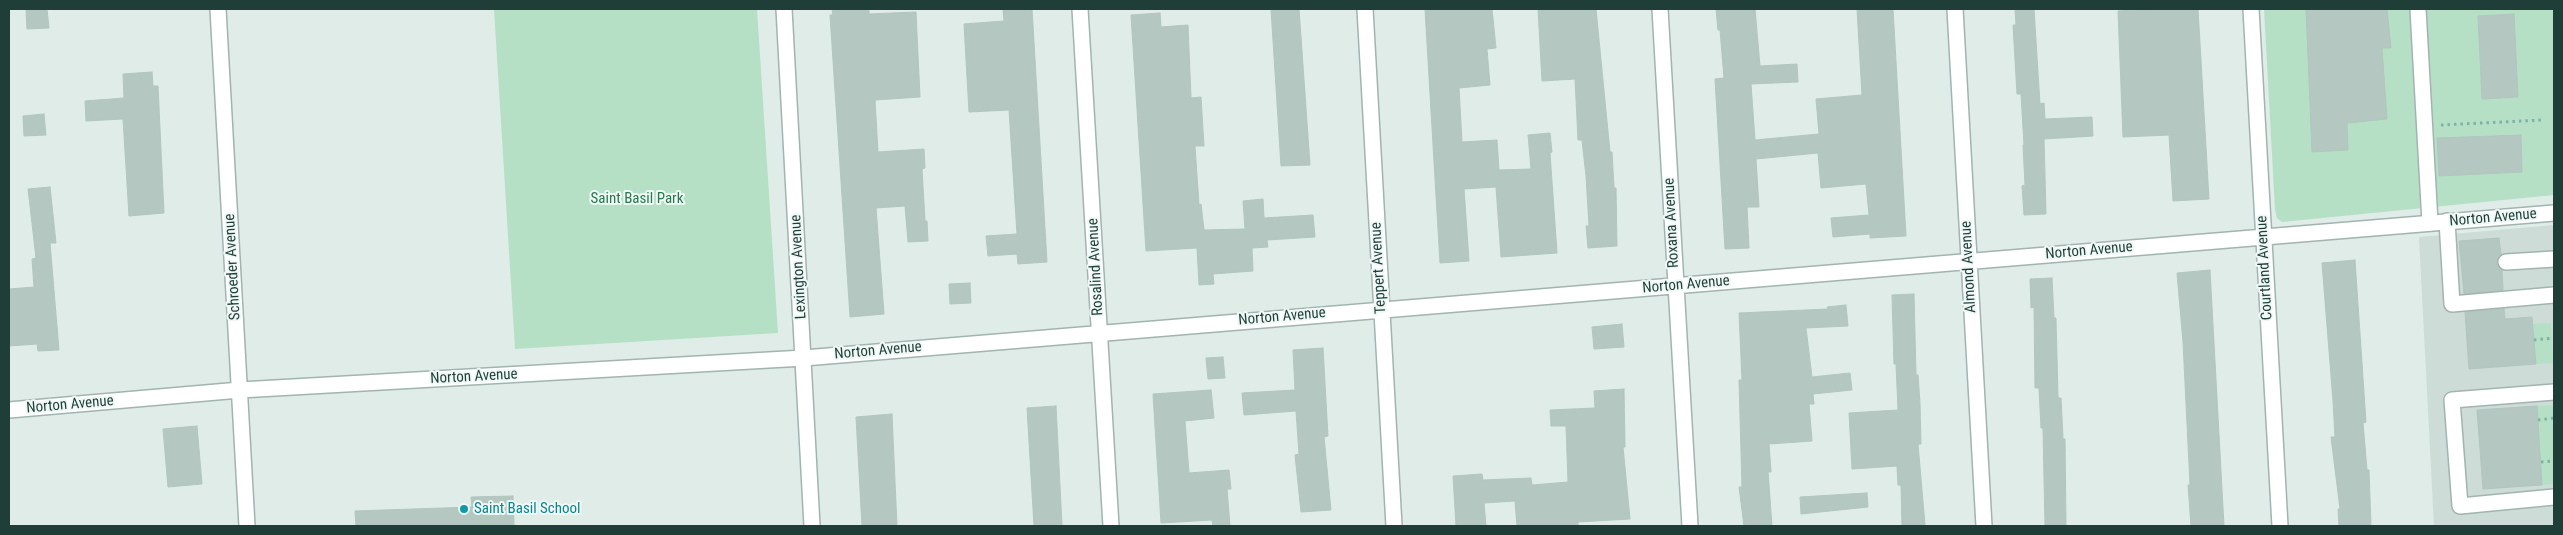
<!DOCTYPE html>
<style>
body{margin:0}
#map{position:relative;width:2563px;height:535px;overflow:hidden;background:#dfece8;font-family:"Roboto Condensed",sans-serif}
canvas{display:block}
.frame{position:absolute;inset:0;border:10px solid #1f3e38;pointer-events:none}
</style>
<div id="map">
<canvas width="2563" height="535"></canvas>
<div class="frame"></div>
</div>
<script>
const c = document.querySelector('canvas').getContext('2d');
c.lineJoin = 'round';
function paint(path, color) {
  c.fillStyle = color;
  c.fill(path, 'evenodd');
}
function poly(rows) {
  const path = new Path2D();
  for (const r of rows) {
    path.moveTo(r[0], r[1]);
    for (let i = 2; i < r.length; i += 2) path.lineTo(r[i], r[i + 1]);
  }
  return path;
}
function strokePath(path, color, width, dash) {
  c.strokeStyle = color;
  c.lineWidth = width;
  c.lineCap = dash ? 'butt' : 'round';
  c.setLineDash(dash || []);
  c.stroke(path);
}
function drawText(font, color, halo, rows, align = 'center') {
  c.font = font + ' "Roboto Condensed",sans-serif';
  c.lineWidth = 4;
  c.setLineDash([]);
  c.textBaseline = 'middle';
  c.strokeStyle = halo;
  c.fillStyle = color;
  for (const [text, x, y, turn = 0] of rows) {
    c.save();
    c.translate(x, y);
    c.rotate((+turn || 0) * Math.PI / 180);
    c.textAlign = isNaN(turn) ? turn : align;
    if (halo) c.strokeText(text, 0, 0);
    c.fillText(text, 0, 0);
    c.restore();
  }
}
const built = poly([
 [2554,225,2554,526,2434,526,2419,237]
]);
const green = poly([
 [494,9,757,9,778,333,515,349],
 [2264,9,2554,9,2554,195,2282,222,2277,218,2275,210],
 [2551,323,2553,363,2536,364,2533,324],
 [2554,405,2554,484,2542,485,2537,406]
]);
const building = poly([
 [26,9,47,9,49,28,27,29,26,9],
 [832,9,869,9,869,14,916,12,920,97,875,100,878,152,924,149,925,168,922,169,925,221,927,221,928,241,908,242,905,206,876,208,884,314,850,317,830,15,833,15,832,9],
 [1003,9,1032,9,1047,262,1018,264,1017,254,988,256,986,236,1017,234,1009,110,969,112,964,24,1004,21,1003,9],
 [1271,9,1299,9,1310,165,1281,166,1271,9],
 [1425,9,1492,9,1496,48,1487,49,1490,85,1459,88,1462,142,1497,140,1499,170,1531,169,1528,135,1550,133,1552,152,1550,153,1557,253,1501,257,1496,187,1464,189,1469,261,1440,263,1425,9],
 [1538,9,1596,9,1610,152,1612,152,1614,188,1616,188,1617,246,1588,248,1586,226,1589,226,1586,176,1582,140,1578,140,1575,79,1542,81,1538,9],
 [1716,9,1755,9,1760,66,1797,64,1798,82,1751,84,1755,140,1819,134,1816,99,1862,95,1857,9,1893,9,1906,236,1870,238,1870,234,1833,237,1831,218,1869,215,1866,184,1821,188,1818,153,1756,159,1759,207,1747,207,1749,248,1725,249,1715,79,1724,78,1720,30,1718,30,1716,9],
 [2015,9,2034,9,2040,104,2044,103,2045,119,2092,117,2093,136,2044,139,2046,214,2024,215,2022,186,2025,185,2023,145,2024,145,2021,94,2017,94,2013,25,2016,25,2015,9],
 [2157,9,2198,9,2209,199,2173,201,2169,135,2123,137,2118,11,2157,9],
 [2306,9,2387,9,2391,48,2382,48,2387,119,2347,123,2348,150,2312,152,2306,9],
 [1160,13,1161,27,1188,25,1191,98,1201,97,1204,146,1195,146,1199,205,1201,204,1204,230,1245,229,1243,201,1263,199,1264,218,1313,215,1315,237,1267,240,1268,247,1252,248,1253,271,1213,274,1214,284,1199,285,1197,248,1146,251,1131,15,1160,13],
 [2514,14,2518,97,2482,99,2478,16,2514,14],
 [152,72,153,86,158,86,164,213,129,216,123,119,86,121,85,101,124,98,123,74,152,72],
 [44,114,46,135,24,136,23,116,44,114],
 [2521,135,2522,172,2439,176,2437,138,2521,135],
 [50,187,56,243,50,243,59,350,38,351,37,344,9,346,9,289,34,287,32,259,36,258,28,189,50,187],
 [2499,238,2501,254,2497,263,2502,270,2503,290,2464,294,2459,241,2499,238],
 [2355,260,2366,422,2363,423,2367,470,2369,470,2371,526,2339,526,2338,509,2340,509,2331,437,2335,437,2333,401,2322,263,2355,260],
 [2210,270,2224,526,2191,526,2188,485,2190,485,2183,342,2177,273,2210,270],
 [2052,278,2054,318,2056,318,2058,398,2061,398,2063,439,2065,439,2066,526,2045,526,2043,428,2041,428,2039,388,2035,388,2034,307,2031,308,2030,279,2052,278],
 [970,283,971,303,950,304,949,284,970,283],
 [1914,294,1916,375,1918,375,1920,403,1921,444,1918,444,1925,525,1902,526,1901,485,1898,485,1897,466,1852,469,1849,413,1898,410,1896,364,1894,364,1892,295,1914,294],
 [1846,305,1848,326,1806,328,1812,377,1850,373,1852,390,1813,394,1814,404,1809,404,1812,441,1769,444,1771,472,1768,472,1772,526,1744,526,1739,487,1742,487,1739,380,1742,380,1739,313,1828,309,1827,307,1846,305],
 [2504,309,2505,319,2532,317,2536,364,2469,369,2465,312,2504,309],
 [1622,324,1624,347,1594,349,1592,327,1622,324],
 [1323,348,1328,436,1324,437,1331,510,1301,512,1295,455,1299,454,1296,411,1244,415,1242,393,1295,390,1293,350,1323,348],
 [1223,357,1225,378,1208,379,1206,358,1223,357],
 [1624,389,1625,447,1623,447,1630,519,1578,522,1578,526,1517,526,1515,501,1484,503,1486,526,1456,526,1453,476,1482,474,1483,480,1531,478,1532,485,1568,482,1566,426,1551,426,1550,410,1595,408,1594,391,1624,389],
 [1211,390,1214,418,1185,421,1189,473,1229,470,1231,489,1227,489,1230,526,1213,526,1212,520,1161,523,1153,394,1211,390],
 [1056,406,1062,526,1034,526,1027,408,1056,406],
 [2537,406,2542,485,2483,489,2477,410,2537,406],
 [892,414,897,526,862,526,856,417,892,414],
 [197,426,202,484,168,487,163,429,197,426],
 [1867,493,1868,507,1801,514,1800,497,1867,493],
 [513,496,514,526,356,526,355,511,472,507,471,497,513,496]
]);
const path = poly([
 [2441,125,2543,120],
 [2534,340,2554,338],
 [2538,420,2554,418],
 [2541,462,2554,461]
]);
const minor = poly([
 [218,9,247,526],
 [784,9,812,526],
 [1080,9,1111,526],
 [1365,9,1394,526],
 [1660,9,1690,526],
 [1955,9,1984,526],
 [2251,9,2280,526],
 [2418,9,2430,223],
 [2447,221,2452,304,2554,295],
 [2506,262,2554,259],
 [2554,392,2452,400,2460,506,2554,497],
 [9,410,240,390,804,358,2554,213]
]);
const markers = [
 [464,509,5,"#0f9aa8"]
];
const parkNames = [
 ["Saint Basil Park",637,199]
];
const streetNames = [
 ["Norton Avenue",2493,218,-5],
 ["Roxana Avenue",1672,223,-93],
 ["Norton Avenue",2089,251,-5],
 ["Schroeder Avenue",233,267,-93],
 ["Lexington Avenue",799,267,-93],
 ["Rosalind Avenue",1096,267,-93],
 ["Almond Avenue",1969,267,-93],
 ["Teppert Avenue",1379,268,-93],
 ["Courtland Avenue",2265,268,-93],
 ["Norton Avenue",1686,285,-5],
 ["Norton Avenue",1282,317,-5],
 ["Norton Avenue",878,351,-5],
 ["Norton Avenue",474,377,-3],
 ["Norton Avenue",70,405,-5]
];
const cultureNames = [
 ["Saint Basil School",474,509]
];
paint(built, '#cddcd7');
paint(green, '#b6e0c5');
paint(building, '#b4c7c1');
strokePath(building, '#b1c6bf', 1);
strokePath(minor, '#a2b4b0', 18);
strokePath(path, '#7db3a7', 3, [2.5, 4]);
strokePath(minor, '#fff', 15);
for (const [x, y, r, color] of markers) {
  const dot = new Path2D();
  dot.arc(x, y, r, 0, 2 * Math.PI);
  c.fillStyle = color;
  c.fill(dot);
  strokePath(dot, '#f0f8f5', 2);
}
drawText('15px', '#25794d', '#f0f8f5', parkNames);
drawText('15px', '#1f3e38', '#f0f8f5', streetNames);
drawText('15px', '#0d838f', '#f0f8f5', cultureNames, 'left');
</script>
